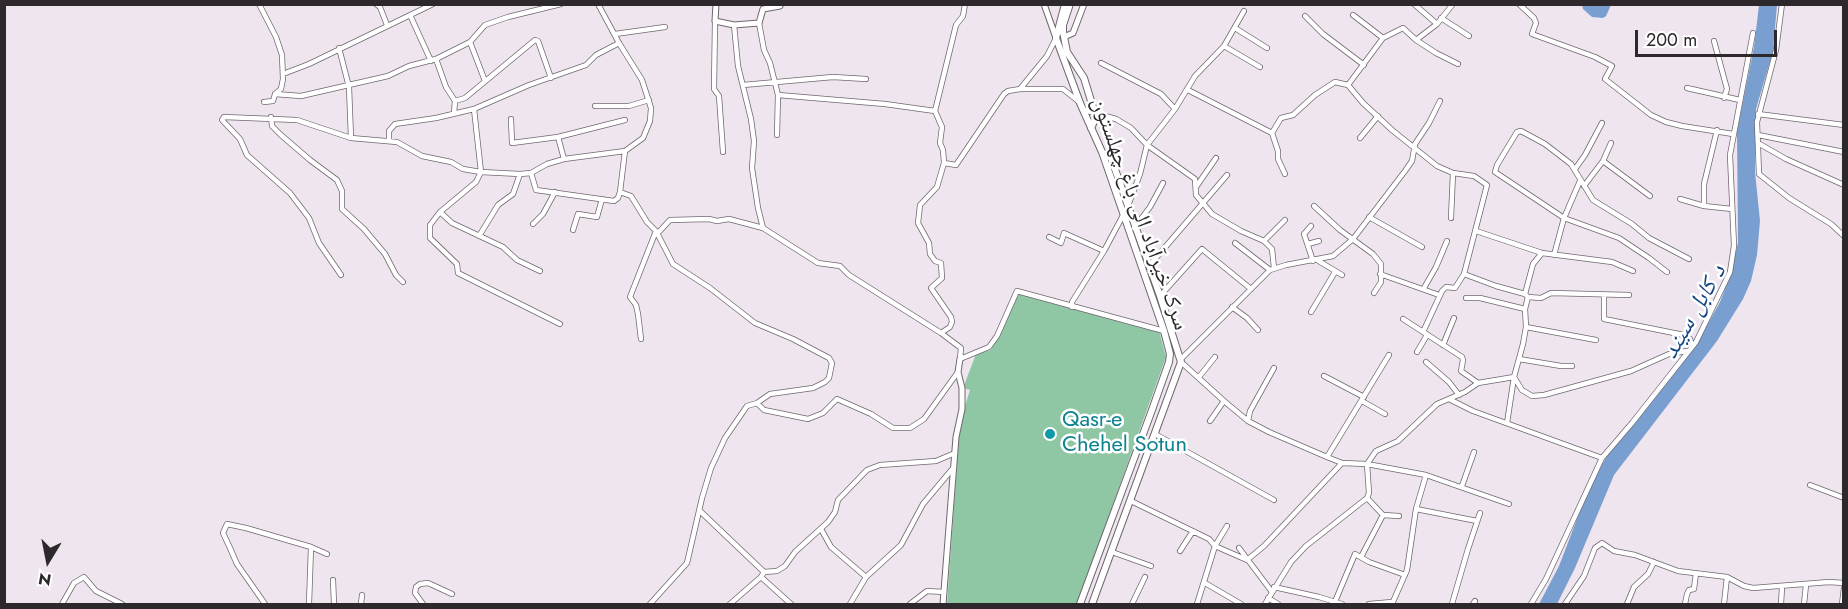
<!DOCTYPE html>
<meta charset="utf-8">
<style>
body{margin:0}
#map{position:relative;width:1848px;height:609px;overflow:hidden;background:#efe5ef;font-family:Jost,sans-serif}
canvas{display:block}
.frame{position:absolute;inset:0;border:6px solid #2c282c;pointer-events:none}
.north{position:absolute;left:18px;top:531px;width:60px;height:60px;-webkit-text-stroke:4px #fff;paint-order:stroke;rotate:190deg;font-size:16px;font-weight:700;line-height:24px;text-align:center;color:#2c282c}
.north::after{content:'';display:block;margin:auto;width:21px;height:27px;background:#2c282c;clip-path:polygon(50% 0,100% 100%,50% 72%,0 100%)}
.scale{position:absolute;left:1635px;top:30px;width:142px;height:27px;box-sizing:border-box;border:3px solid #2c282c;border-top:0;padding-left:8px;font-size:18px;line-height:21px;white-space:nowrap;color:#2c282c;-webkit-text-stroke:4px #fff;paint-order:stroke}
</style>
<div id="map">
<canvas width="1848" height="609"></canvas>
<div class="frame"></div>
<div class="north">N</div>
<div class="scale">200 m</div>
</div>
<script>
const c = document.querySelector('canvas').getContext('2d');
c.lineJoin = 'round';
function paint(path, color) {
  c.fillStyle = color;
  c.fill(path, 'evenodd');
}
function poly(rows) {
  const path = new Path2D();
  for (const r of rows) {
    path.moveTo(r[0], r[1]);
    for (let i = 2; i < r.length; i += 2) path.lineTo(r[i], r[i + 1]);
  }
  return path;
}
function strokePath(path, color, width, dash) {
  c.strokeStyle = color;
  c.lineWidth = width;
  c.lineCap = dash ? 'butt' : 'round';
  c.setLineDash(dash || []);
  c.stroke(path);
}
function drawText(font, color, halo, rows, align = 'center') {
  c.font = font + ' Jost,"Noto Naskh Arabic",sans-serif';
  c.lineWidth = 5;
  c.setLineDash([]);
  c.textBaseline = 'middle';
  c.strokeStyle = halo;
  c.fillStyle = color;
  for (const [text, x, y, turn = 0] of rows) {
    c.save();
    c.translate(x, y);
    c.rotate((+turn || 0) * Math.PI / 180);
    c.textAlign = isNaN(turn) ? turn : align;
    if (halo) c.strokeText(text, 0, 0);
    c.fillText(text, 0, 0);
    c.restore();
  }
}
const green = poly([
 [1018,292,1159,330,1166,357,1077,604,947,604,960,422,970,390,963,388,976,354,991,350]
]);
const water = poly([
 [1582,5,1582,4,1611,5,1606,16,1603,18,1592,17,1583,9],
 [1759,5,1777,5,1773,51,1756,109,1755,172,1760,221,1757,255,1751,281,1743,299,1717,341,1614,475,1575,568,1557,604,1539,604,1559,566,1589,488,1608,454,1699,340,1720,302,1730,276,1738,243,1737,131,1754,47]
]);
const minor = poly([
 [259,4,276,37,282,55,283,79,281,89,275,94,273,101,264,102],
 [376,4,380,7,387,25],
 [1414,4,1437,24],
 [1519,4,1534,18,1536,23,1532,34,1595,57,1612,66,1605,79,1651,115,1666,122,1682,126,1733,134],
 [1782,4,1776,50,1757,122,1759,174,1789,198,1831,224,1844,236],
 [410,15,431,61],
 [1353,15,1383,38],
 [1305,16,1323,34,1364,65],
 [1441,18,1469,36],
 [715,21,714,89,719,96,723,152],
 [759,23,764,50,770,63,778,95,777,135],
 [734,25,738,66,751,119,754,141,752,168,758,208,763,228,818,263,840,266,849,275,941,333,961,348,960,359,989,347,997,336,1017,291,1164,331],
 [1235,28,1267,48],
 [615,34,665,27],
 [1416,40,1436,53,1458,64],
 [1714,41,1727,89,1724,98],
 [470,42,485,81],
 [1224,46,1260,67],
 [339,48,349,87,351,138],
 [436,59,446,87,455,101,454,113],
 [1101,63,1161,94,1175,109],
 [283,74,309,64,433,4],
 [743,85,833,77,866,79],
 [1348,85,1383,38,1403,28,1416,40,1437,24,1453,4],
 [1687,88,1740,100],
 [1020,89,1047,56,1056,38],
 [1188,90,1272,133,1278,151,1278,159,1285,174],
 [275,94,301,96,388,76,409,66,436,59,470,42,485,25,508,17,561,4],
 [778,95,885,104,935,111],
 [455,101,465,98,535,40,538,41,551,78],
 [595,106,629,106,649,100],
 [474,109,481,172,476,182,440,212,430,225,430,238,457,264,458,273,560,324],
 [1084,110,1116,119,1131,128,1147,145,1195,179,1196,195,1212,214,1241,231,1264,241,1272,249,1274,268],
 [1758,114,1844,125],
 [271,117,272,126,281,135,310,160,337,180,342,191,342,209,364,229,385,254,396,275,403,282],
 [511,119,512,143,558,137],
 [1272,133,1281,118,1293,115,1315,95,1335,82,1348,85,1363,103,1392,130,1437,166,1453,173,1474,176,1487,185,1464,274,1455,288,1446,287,1442,291,1423,332],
 [1758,135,1844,152],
 [1360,138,1378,116],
 [389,141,389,131,395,124,436,118,474,109,529,85,586,65,596,55,619,43],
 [1758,143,1786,159,1844,185],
 [564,159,558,137,625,120],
 [1603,161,1650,196],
 [944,163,956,165,1004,94,1008,91,1020,89,1063,89,1078,101],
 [1575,169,1585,155,1602,123],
 [531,173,536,190,614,201,618,198,620,192,625,151],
 [1584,186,1603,161,1611,143],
 [1196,187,1216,158],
 [620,192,631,196,647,222,656,231,673,264,710,288,755,323,793,339,829,358,832,363,829,378,825,382,813,388,770,394,757,403,747,406,725,438,711,468,702,498,687,563,650,604],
 [1680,199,1704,206,1732,209],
 [1314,206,1340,230,1373,254,1381,264,1381,282,1374,293],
 [1704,206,1704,184,1717,130],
 [440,212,452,223,503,247,517,260,540,271],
 [1369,217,1422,247],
 [1451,218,1453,173],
 [533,224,543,214,555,192],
 [1311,226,1304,234,1313,261],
 [1134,228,1150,207,1163,183],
 [573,230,578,214,597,217,602,199],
 [1476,231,1542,253,1612,262,1633,271],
 [657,234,670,220,709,219,717,221,729,219,763,228],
 [479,236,498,205,513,194,520,174],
 [1049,237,1061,243,1064,233,1104,251],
 [1264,241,1285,220],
 [1235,243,1270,270],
 [1308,244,1319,241],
 [1554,255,1564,218,1580,181],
 [1317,260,1342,275],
 [1149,266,1227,175],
 [1667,272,1649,258,1619,238,1564,218,1495,172,1497,165,1517,132,1521,131,1545,144,1571,164,1593,200,1632,224,1649,238,1689,259],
 [1380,274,1439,295],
 [1464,274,1496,286,1525,294],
 [341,275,319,243,309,218,290,193,247,155,240,139,222,120,224,117,297,120,351,138,397,142,422,156,451,162,463,169,481,172,520,174,531,173,547,164,564,159,625,151,643,138,650,121,651,108,642,80,619,43,598,4],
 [1424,288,1436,267,1447,241],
 [1604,295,1604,319,1684,335,1690,339,1692,346],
 [1160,296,1202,249,1251,289],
 [1528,297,1541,298,1551,293,1629,295],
 [1466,298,1480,298,1525,309],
 [1072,307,1072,302,1104,251,1128,206,1140,174,1147,145,1175,109,1195,76,1224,46,1244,11],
 [1232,307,1247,318,1258,330],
 [1311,312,1335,272],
 [1403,319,1462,357,1463,360,1461,371,1478,383],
 [1526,327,1596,340],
 [941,333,950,327,952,322,951,317,931,288,942,278,941,263,935,261,930,254,929,243,918,223,920,205,937,187,944,163,943,150,940,143,942,127,935,111,956,25,963,16,965,4],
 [641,339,638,314,636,305,630,297,656,231],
 [1443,345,1454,318],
 [1417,352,1427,335],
 [1181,359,1270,270,1286,265,1333,256,1353,239,1405,171,1412,161,1415,144,1429,123,1440,101],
 [1519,359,1561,366,1572,366],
 [1181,362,1224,401,1248,421,1269,432,1327,457,1342,463,1367,464,1426,475,1509,504],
 [1426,362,1449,382,1459,395],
 [1324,376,1364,397],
 [1199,377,1215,357],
 [1514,377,1522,390,1532,396,1544,395,1631,371,1669,354,1687,351],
 [1449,399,1473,411,1602,458],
 [1362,401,1385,414],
 [757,403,764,410,808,419,823,413,837,399,871,414,893,428,910,428,924,419,958,372],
 [1210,421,1224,401],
 [1248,421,1250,411,1274,368],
 [1507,423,1514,377,1523,344,1526,327,1525,309,1528,297,1525,294,1533,264,1542,253],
 [1155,434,1274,500],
 [1327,457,1389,355],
 [1810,485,1844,498],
 [1462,486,1474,452],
 [1367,498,1383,515,1399,516],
 [1131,501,1209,539,1215,546,1247,560,1264,546,1342,463],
 [1416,509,1477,521],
 [700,511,764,572],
 [821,529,831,547,866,577],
 [1239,548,1272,592],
 [1180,551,1193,531],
 [1112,552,1151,566],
 [1361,557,1383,515],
 [761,577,791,604],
 [333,580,334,604],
 [1205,583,1241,604],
 [1274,587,1319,597,1342,604],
 [1268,598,1278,604],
 [62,604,74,583,84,577,96,591,122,604],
 [265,604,237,564,230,548,223,533,227,524,246,528,311,547,327,554],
 [309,604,311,547],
 [361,604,362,595],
 [423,604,415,593,416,587,420,584,428,583,452,594],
 [730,604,761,577,764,572,777,571,785,566,795,552,828,522,835,512,838,500,867,470,880,465,936,461,955,453],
 [850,604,866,577,901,545,923,504,954,467],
 [910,604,927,591,944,592],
 [1132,604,1145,577],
 [1197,604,1215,546,1227,526],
 [1265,604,1291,562,1306,546,1367,498,1369,493,1367,464,1376,451,1398,441,1437,404,1465,392,1478,383,1514,377],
 [1334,604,1355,554,1369,562,1405,575],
 [1369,604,1392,602],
 [1392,604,1407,570,1416,509,1426,475],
 [1452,604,1468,549,1480,513],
 [1473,604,1475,601],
 [1531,604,1546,579,1602,458,1632,423,1696,342,1730,272,1734,246,1730,155,1753,33],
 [1565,604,1584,576,1595,548,1602,543,1614,551,1635,555,1678,571,1727,577,1744,586,1753,588,1829,582,1844,583],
 [1627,604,1634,587,1648,574,1654,562],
 [1685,604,1687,594,1689,590,1694,589,1696,573],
 [1724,604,1727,577],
 [1781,604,1782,587],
 [1804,604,1806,585],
 [1842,604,1844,588]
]);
const tertiary = poly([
 [716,4,715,21,734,25,759,23,763,9,780,6,781,4],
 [1044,4,1056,38],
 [1064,37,1073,33,1084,4],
 [943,604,956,437,962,409,962,388,958,372,960,359]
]);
const secondary = poly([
 [1065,4,1056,38,1080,103,1102,152,1164,331,1170,354,1169,362,1152,410,1080,604],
 [1070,4,1063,25,1063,32,1067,52,1084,78,1096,117,1091,128],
 [1092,604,1181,362,1160,296,1111,158,1103,153]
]);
const markers = [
 [1050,434,6,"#0f9aa8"]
];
const streetNames = [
 ["سرک خیرآباد الی باغ چهلستون",1139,214,70]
];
const cultureNames = [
 ["Qasr-e",1062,421],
 ["Chehel Sotun",1062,446]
];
const waterNames = [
 ["د کابل سيند",1695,312,-60]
];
paint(green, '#8fc6a4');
paint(water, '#799fd1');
strokePath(minor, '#6f676f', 6);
strokePath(tertiary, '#6f676f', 7);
strokePath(secondary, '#6f676f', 8);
strokePath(minor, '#fff', 4.5);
strokePath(tertiary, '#fff', 5);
strokePath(secondary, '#fff', 6);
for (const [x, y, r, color] of markers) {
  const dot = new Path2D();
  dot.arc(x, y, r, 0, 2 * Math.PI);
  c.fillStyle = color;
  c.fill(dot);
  strokePath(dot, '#fff', 2);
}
drawText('22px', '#2c282c', '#fff', streetNames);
drawText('22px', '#0d838f', '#fff', cultureNames, 'left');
drawText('italic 24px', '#144683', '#fff', waterNames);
</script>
